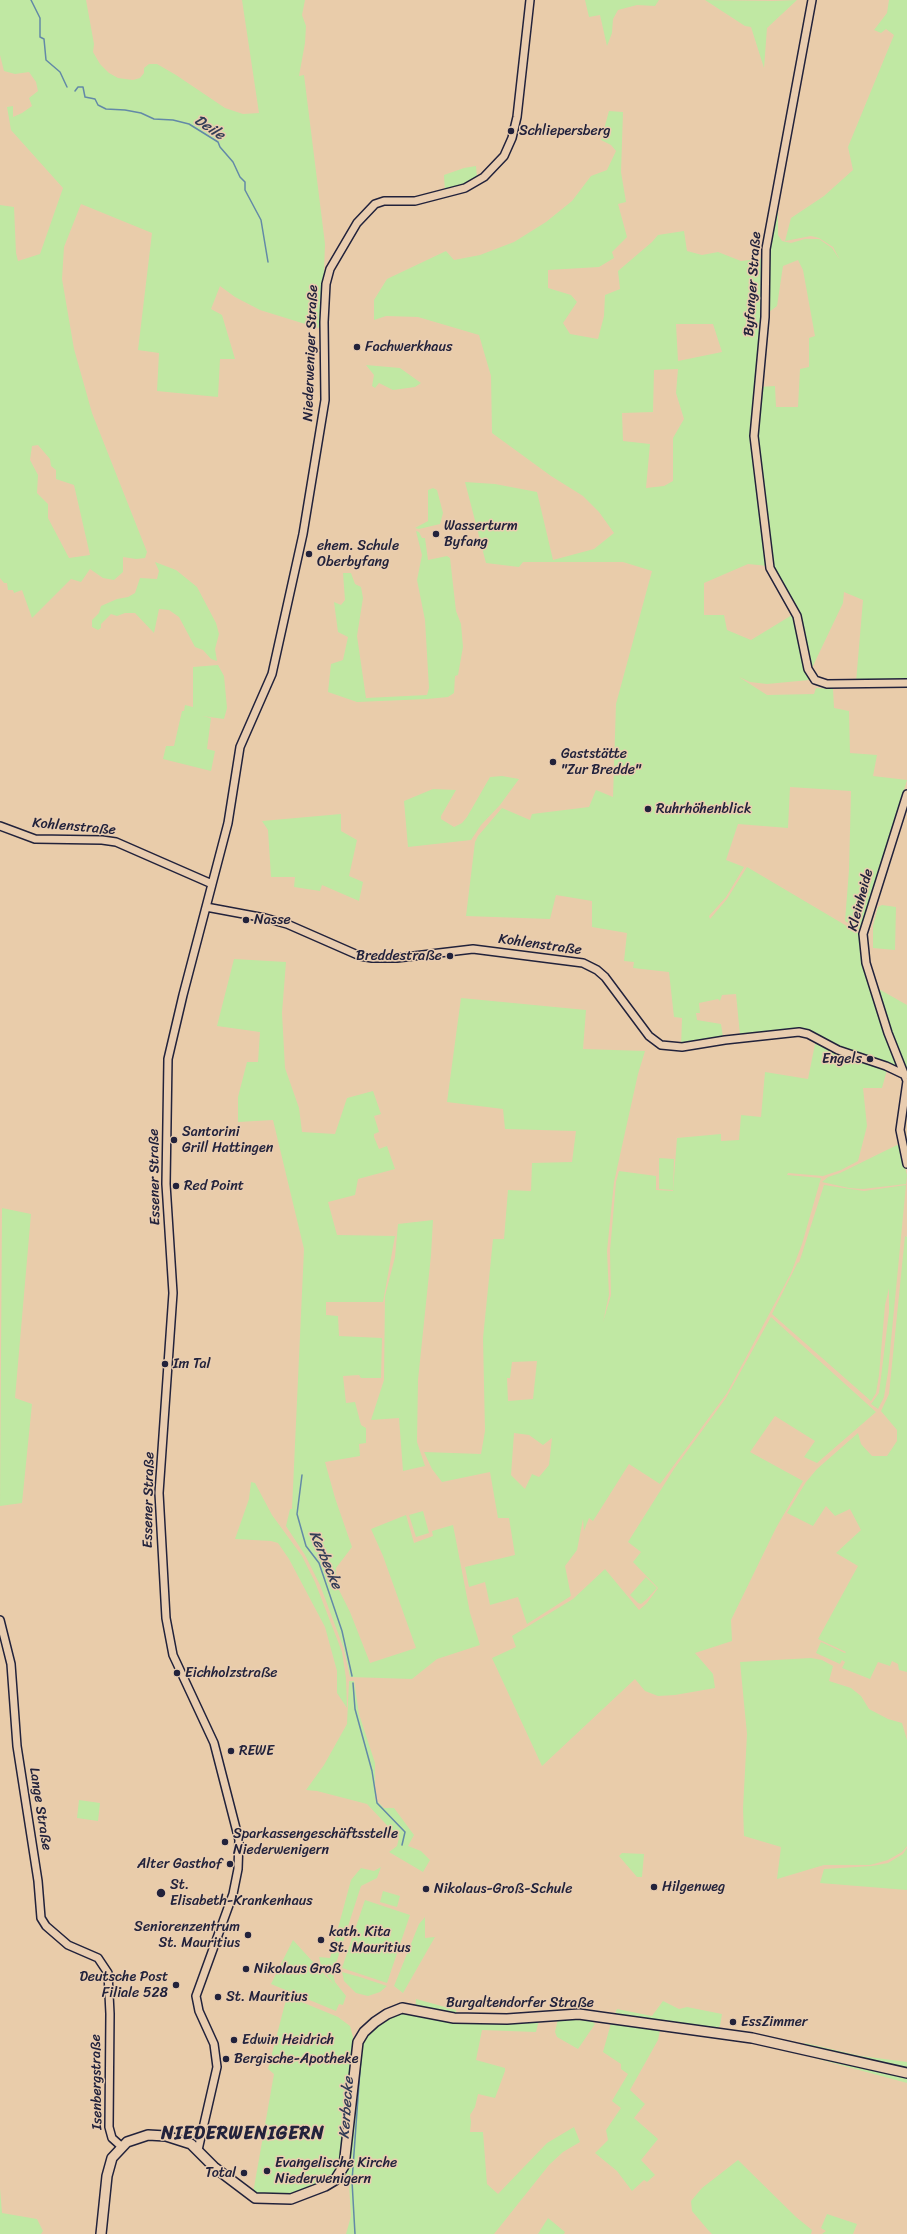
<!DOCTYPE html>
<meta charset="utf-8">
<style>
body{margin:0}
canvas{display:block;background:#e9ccaa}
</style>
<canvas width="907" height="2234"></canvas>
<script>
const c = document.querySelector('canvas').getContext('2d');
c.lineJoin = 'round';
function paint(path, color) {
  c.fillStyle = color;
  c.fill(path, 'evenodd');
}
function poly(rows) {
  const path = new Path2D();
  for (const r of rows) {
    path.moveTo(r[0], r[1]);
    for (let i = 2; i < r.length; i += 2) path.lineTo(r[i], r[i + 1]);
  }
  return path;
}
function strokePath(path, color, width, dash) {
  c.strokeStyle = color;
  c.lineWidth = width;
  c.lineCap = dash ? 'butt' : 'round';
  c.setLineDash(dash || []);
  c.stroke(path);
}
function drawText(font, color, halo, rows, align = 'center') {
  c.font = font + ' Sriracha,sans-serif';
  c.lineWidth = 3;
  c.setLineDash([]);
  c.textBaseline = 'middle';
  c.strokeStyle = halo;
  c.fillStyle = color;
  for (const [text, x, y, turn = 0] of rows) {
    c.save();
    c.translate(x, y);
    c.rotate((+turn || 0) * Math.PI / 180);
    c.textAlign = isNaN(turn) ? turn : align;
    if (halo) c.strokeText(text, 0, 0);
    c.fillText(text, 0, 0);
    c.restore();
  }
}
const green = poly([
 [0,0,86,0,94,44,93,52,100,64,109,73,118,78,133,80,140,78,144,73,144,68,149,64,157,64,176,75,225,108,243,114,259,113,242,0,305,0,302,15,306,26,305,43,299,76,304,75,325,244,322,324,318,328,260,310,235,297,220,286,211,309,222,315,235,359,220,359,218,397,157,391,159,353,138,350,152,233,81,204,64,247,62,279,74,349,92,413,147,552,145,558,136,559,123,557,123,572,114,580,103,578,90,569,81,582,71,579,32,618,22,590,14,593,13,590,8,590,7,583,4,583,0,578,0,205,14,207,16,253,18,261,40,254,63,188,11,130,7,107,13,106,13,117,22,113,32,106,29,98,38,91,36,82,29,72,15,74,4,71,0,55],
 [38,445,50,459,51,466,56,470,56,479,74,485,90,555,69,558,48,518,48,504,37,493,38,475,30,460,32,446],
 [585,0,659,0,655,6,637,5,618,10,613,19,612,33,607,46,600,15,589,17],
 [705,0,773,1,797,0,767,28,764,68,751,27,745,26],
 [889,0,907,0,907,680,856,682,863,600,844,592,843,603,811,670,805,631,797,606,774,570,770,539,768,566,748,564,704,583,704,615,724,615,727,630,751,640,792,615,809,680,767,684,750,682,739,677,767,695,814,694,816,688,833,689,834,708,849,711,850,753,877,755,873,776,907,780,862,931,845,921,849,870,851,791,790,787,788,828,738,824,726,860,744,867,726,897,709,916,710,919,727,899,747,867,862,935,864,964,880,1019,896,1064,893,1066,834,1044,809,1032,793,1029,740,1035,736,994,722,995,720,1001,718,999,699,1003,700,1013,696,1013,697,1020,721,1024,723,1037,681,1047,682,1018,674,1017,669,972,633,968,634,962,624,961,627,933,592,927,592,901,556,895,550,919,466,916,475,842,478,836,502,808,530,820,532,814,589,807,596,790,613,797,616,704,652,571,623,562,523,562,519,567,486,563,465,482,495,484,537,492,553,560,594,549,614,533,599,512,583,496,551,476,492,433,491,376,479,335,418,317,386,316,374,320,374,300,387,279,446,251,454,260,480,255,514,242,546,222,572,201,591,176,607,170,616,151,611,145,601,140,609,111,623,112,621,172,626,202,618,204,627,237,612,252,614,258,599,267,548,270,548,288,571,295,577,302,563,323,570,334,598,339,604,316,605,295,620,289,618,271,652,242,658,235,684,231,687,251,702,255,718,252,741,261,766,258,778,200,778,235,782,241,791,243,805,239,819,239,832,248,840,260,833,247,819,238,811,236,785,241,791,218,824,196,853,170,848,147,894,35,886,29,881,33,874,30,887,13],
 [798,260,803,270,815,336,809,338,809,367,800,369,798,407,776,407,775,386,759,387,765,315,777,306,783,266],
 [676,324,713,324,722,352,678,361],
 [678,369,676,393,684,419,673,438,673,481,664,486,646,488,650,444,623,441,622,413,653,412,654,370],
 [476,166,477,177,473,181,445,191,444,175,464,168],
 [366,365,400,368,421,383,415,387,393,390,379,383,375,388,372,386,374,375],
 [433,488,437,490,443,513,440,524,419,529,415,528,428,521,428,490],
 [416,531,419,532,422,538,425,538,428,560,447,556,450,558,456,611,461,624,463,647,458,675,455,676,454,693,448,697,427,699,357,702,328,692,331,664,343,660,348,637,338,632,334,602,341,605,345,600,343,573,351,573,355,584,361,587,363,598,357,636,366,698,427,695,429,688,425,620,417,580,422,555],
 [155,562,176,570,197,587,216,623,219,634,215,649,217,661,211,659,203,650,195,647,179,617,169,610,159,609,154,633,135,613,125,613,117,616,111,614,101,624,101,628,98,630,92,627,92,620,99,613,101,606,117,599,128,597,135,593,140,578,157,579,159,571],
 [218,665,224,676,227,708,224,719,202,716,211,718,207,749,215,751,211,771,163,759,166,746,174,746,182,711,184,711,185,705,193,707,193,667],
 [502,776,519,779,500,805,481,825,471,840,408,847,404,801,433,789,456,790,441,816,441,819,454,827,462,823,467,817,490,777],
 [341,814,341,831,357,840,349,876,363,882,359,901,322,885,320,891,294,887,295,877,271,877,268,830,262,821],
 [882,905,896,907,895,950,873,948,873,926,878,907],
 [234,959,286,962,282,1013,285,1068,299,1108,302,1132,335,1134,347,1098,373,1091,381,1114,374,1116,379,1132,374,1134,374,1137,379,1149,387,1146,395,1169,358,1179,355,1195,328,1202,337,1235,395,1236,383,1302,326,1302,326,1315,338,1316,339,1336,382,1338,381,1378,361,1378,359,1375,343,1376,346,1403,355,1402,361,1425,366,1428,366,1443,359,1444,360,1456,325,1462,335,1498,352,1547,336,1568,336,1584,350,1612,370,1663,416,1648,383,1556,371,1529,406,1515,414,1543,433,1536,432,1531,453,1525,470,1613,480,1645,437,1659,412,1679,350,1677,344,1649,320,1585,305,1555,286,1526,290,1509,292,1509,304,1249,273,1120,238,1122,238,1097,247,1062,258,1062,260,1032,217,1026],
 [877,988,907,1005,907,1076,890,1032],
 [461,998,586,1010,583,1049,645,1051,638,1074,614,1182,607,1251,609,1295,603,1322,611,1295,610,1251,616,1182,619,1171,656,1176,656,1190,673,1191,677,1138,721,1134,721,1141,739,1140,741,1115,761,1117,765,1072,808,1079,815,1044,820,1044,887,1070,882,1088,863,1088,867,1126,858,1161,841,1170,823,1176,788,1173,787,1175,821,1178,802,1244,791,1273,727,1393,660,1484,629,1464,593,1521,589,1518,584,1531,583,1519,577,1550,565,1566,571,1596,527,1624,518,1597,490,1605,485,1582,469,1587,465,1567,515,1555,509,1518,498,1518,490,1472,442,1482,432,1469,424,1452,481,1454,485,1431,483,1338,493,1239,504,1239,508,1190,531,1191,532,1163,572,1162,576,1131,505,1129,503,1109,447,1102],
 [537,1361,533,1399,508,1401,507,1378,510,1378,512,1362],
 [514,1433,529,1435,543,1445,552,1438,549,1465,539,1477,532,1474,525,1489,511,1475],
 [897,1145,899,1145,907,1175,906,1184,863,1189,849,1188,822,1182,828,1177,840,1173],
 [659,1158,674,1159,673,1190,659,1189],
 [824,1185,864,1191,906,1185,888,1372,884,1397,878,1409,871,1404,879,1393,889,1312,889,1288,885,1305,879,1375,876,1393,871,1401,772,1314,798,1262,799,1263],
 [2,1208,31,1214,15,1398,32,1404,22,1503,0,1506],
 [433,1220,431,1255,418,1380,417,1442,425,1466,403,1471,399,1418,371,1420,384,1380,385,1296,395,1257,398,1224],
 [905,1236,907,1237,907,1672,899,1670,898,1664,892,1661,890,1666,878,1662,870,1679,842,1668,845,1662,842,1660,840,1664,816,1653,821,1642,845,1653,846,1652,818,1639,858,1566,836,1553,861,1530,850,1509,835,1516,826,1506,813,1526,787,1513,806,1482,817,1469,858,1433,861,1444,872,1456,887,1456,897,1441,897,1430,881,1411,889,1394],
 [771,1317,876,1412,817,1463,804,1457,815,1441,775,1416,750,1452,803,1481,776,1528,731,1620,732,1641,695,1653,713,1674,715,1688,675,1695,658,1696,645,1691,635,1679,542,1766,492,1658,516,1647,512,1636,573,1599,605,1569,639,1610,647,1603,658,1588,633,1562,641,1552,628,1542,674,1469,726,1398],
 [251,1482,255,1483,272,1515,302,1556,315,1582,342,1652,346,1678,347,1708,337,1693,337,1671,325,1627,289,1559,278,1543,271,1541,235,1539,249,1499],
 [423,1511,429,1533,416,1537,409,1515],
 [646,1577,657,1588,647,1599,641,1604,638,1603,630,1595],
 [811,1658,822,1660,833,1666,829,1681,851,1688,861,1696,869,1709,888,1719,902,1723,907,1740,907,1846,902,1852,888,1860,870,1865,824,1865,777,1879,781,1847,744,1836,743,1808,747,1734,740,1662],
 [349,1681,354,1681,359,1714,375,1763,375,1799,384,1808,394,1808,414,1835,408,1846,421,1851,430,1860,423,1872,389,1852,397,1846,399,1838,367,1804,317,1791,306,1790,324,1765,347,1724],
 [79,1800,100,1803,98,1821,77,1818],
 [907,1848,907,1890,820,1883,824,1869,872,1866,888,1863,903,1854],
 [622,1853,644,1854,642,1877,637,1877,619,1856],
 [381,1867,377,1878,361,1886,333,1973,335,1982,346,1996,343,2005,339,2004,336,2011,271,1984,293,1940,334,1985,322,1969,319,1957,330,1958,351,1880,361,1868,374,1871],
 [383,1891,400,1896,397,1907,380,1902],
 [365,1900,410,1915,387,1983,342,1968],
 [425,1917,425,1938,435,1937,403,1993,394,1986,419,1924],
 [342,1972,360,1977,387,1986,380,1992,368,1996,356,1993,344,1981],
 [287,1996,338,2017,350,2026,353,2037,342,2163,337,2173,324,2183,289,2196,264,2197,253,2193,274,2074,268,2069],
 [416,1999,456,2010,458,2021,539,2020,536,2032,482,2030,476,2060,505,2068,505,2071,495,2098,478,2094,475,2107,470,2115,471,2122,470,2132,483,2132,487,2184,498,2194,547,2143,574,2127,580,2142,563,2152,549,2165,494,2234,346,2234,351,2216,349,2184,339,2181,359,2049,363,2039,374,2027,398,2012,415,2013],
 [663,2001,679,2009,687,2007,722,2014,720,2026,715,2029,614,2016,617,2009,652,2016],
 [558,2019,592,2021,595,2024,578,2049,557,2037,555,2032],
 [611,2023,660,2030,658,2040,630,2090,645,2104,634,2118,658,2139,641,2160,655,2175,647,2182,644,2180,632,2191,617,2171,595,2153,608,2140,606,2130,621,2108,612,2101,628,2074,621,2069,621,2064,603,2052],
 [805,2043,861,2056,907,2062,907,2070,805,2047],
 [814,2052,907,2073,907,2083,815,2058],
 [738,2160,796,2217,812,2230,811,2234,712,2234,708,2230,692,2211,691,2201,702,2188],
 [0,2188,2,2213,37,2219,43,2231,41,2234,0,2234],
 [827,2214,857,2224,853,2234,822,2234,826,2231,821,2228],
 [548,2218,565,2232,564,2234,538,2234]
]);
const stream = poly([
 [31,0,40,18,40,37,44,39,46,60,60,72,67,87],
 [75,91,78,87,83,87,85,97,95,99,98,105,106,109,125,110,141,113,154,119,173,120,189,124,218,142,220,147,233,162,240,177,245,182,245,190,261,220,268,262],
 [302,1475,297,1514,306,1546,319,1563,342,1631,352,1676],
 [353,1683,355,1709,372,1771,377,1803,405,1832,402,1845],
 [355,2234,352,2181,361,2056]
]);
const minor = poly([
 [812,0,766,249,765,317,754,436,770,568,797,616,808,669,815,680,827,684,907,683],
 [907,794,863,934,866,963,888,1033,907,1081,900,1130,907,1164],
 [0,826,35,839,102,840,116,842,212,884],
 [206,907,265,918,287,924,360,956,372,958,397,958,473,949,583,963,597,970,605,977,649,1036,661,1045,682,1047,725,1040,799,1032,808,1034,838,1050,886,1066,905,1075],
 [0,1620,11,1664,17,1746,38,1881,41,1918,46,1926,68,1945,98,1958,108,1973,110,2014,109,2127,112,2138,122,2147],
 [198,2150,217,2067,214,2044,199,2011,196,1996,233,1894,238,1869,239,1840,214,1743,173,1655,166,1618,159,1493,173,1293,166,1184,168,1059,183,995,228,823,240,747,272,674,303,534,325,400,324,322,326,284,330,269,357,223,375,204,384,201,415,201,465,188,484,177,504,156,512,138,517,117,530,0]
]);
const major = poly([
 [101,2234,107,2176,112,2158,127,2142,148,2135,166,2136,191,2144,214,2167,255,2198,291,2199,325,2186,335,2180,344,2166,358,2042,364,2032,375,2022,387,2014,402,2008,454,2018,507,2019,579,2014,600,2017,752,2038,907,2073]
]);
const markers = [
 [511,131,4,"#22223b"],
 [357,347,4,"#22223b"],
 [436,534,4,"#22223b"],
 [309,554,4,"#22223b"],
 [553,762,4,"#22223b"],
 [648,809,4,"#22223b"],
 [246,920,4,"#22223b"],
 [450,956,4,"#22223b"],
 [870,1059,4,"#22223b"],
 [174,1140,4,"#22223b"],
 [176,1186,4,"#22223b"],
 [165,1364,4,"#22223b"],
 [177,1673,4,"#22223b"],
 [231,1751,4,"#22223b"],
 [225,1842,4,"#22223b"],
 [230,1864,4,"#22223b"],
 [654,1887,4,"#22223b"],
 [426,1889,4,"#22223b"],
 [161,1893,5,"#22223b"],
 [248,1935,4,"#22223b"],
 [321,1940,4,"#22223b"],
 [246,1969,4,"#22223b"],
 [176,1985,4,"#22223b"],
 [218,1997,4,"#22223b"],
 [733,2022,4,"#22223b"],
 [234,2040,4,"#22223b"],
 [226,2059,4,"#22223b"],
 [267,2171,4,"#22223b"],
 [244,2173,4,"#22223b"]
];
const poiNames = [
 ["Schliepersberg",519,131],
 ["Fachwerkhaus",365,347],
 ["Wasserturm",444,526],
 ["Byfang",444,542],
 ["ehem. Schule",317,546],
 ["Oberbyfang",317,562],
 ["Gaststätte",561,754],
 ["\"Zur Bredde\"",561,770],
 ["Ruhrhöhenblick",656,809],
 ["Nasse",254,920],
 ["Breddestraße",442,956,"right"],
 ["Engels",862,1059,"right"],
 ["Santorini",182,1132],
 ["Grill Hattingen",182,1148],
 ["Red Point",184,1186],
 ["Im Tal",173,1364],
 ["Eichholzstraße",185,1673],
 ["REWE",239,1751],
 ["Sparkassengeschäftsstelle",233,1834],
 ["Niederwenigern",233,1850],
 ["Alter Gasthof",222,1864,"right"],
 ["St.",170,1885],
 ["Elisabeth-Krankenhaus",170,1901],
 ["Hilgenweg",662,1887],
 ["Nikolaus-Groß-Schule",434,1889],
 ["Seniorenzentrum",240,1927,"right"],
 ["St. Mauritius",240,1943,"right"],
 ["kath. Kita",329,1932],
 ["St. Mauritius",329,1948],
 ["Nikolaus Groß",254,1969],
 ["Deutsche Post",168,1977,"right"],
 ["Filiale 528",168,1993,"right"],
 ["St. Mauritius",226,1997],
 ["EssZimmer",741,2022],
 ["Edwin Heidrich",242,2040],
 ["Bergische-Apotheke",234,2059],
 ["Evangelische Kirche",275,2163],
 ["Niederwenigern",275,2179],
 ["Total",236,2173,"right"]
];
const streetNames = [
 ["Byfanger Straße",753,284,-86],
 ["Niederweniger Straße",311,353,-88],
 ["Kohlenstraße",74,827,5],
 ["Kleinheide",861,900,-75],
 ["Kohlenstraße",540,945,8],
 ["Essener Straße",155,1177,-91],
 ["Essener Straße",149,1500,-89],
 ["Lange Straße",40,1809,81],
 ["Burgaltendorfer Straße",520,2003],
 ["Isenbergstraße",97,2082,-91]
];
const waterNames = [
 ["Deile",209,128,33],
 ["Kerbecke",325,1560,67],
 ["Kerbecke",347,2108,-86]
];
const districtNames = [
 ["NIEDERWENIGERN",243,2134]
];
paint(green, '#c0e8a3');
strokePath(stream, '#6389a7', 1.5);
strokePath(minor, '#22223b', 10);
strokePath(major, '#22223b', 12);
strokePath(minor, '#e9cdb0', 7);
strokePath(major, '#e9cdb0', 9);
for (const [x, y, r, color] of markers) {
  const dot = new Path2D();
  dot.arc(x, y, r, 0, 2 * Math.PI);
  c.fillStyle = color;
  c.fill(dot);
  strokePath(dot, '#e9cdb0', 1.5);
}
drawText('14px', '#22223b', '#e9cdb0', poiNames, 'left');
drawText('14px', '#22223b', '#e9cdb0', streetNames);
drawText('italic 15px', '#323c56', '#e9cdb0', waterNames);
c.letterSpacing = '1px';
drawText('bold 18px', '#22223b', '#e9cdb0', districtNames);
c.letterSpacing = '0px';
</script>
